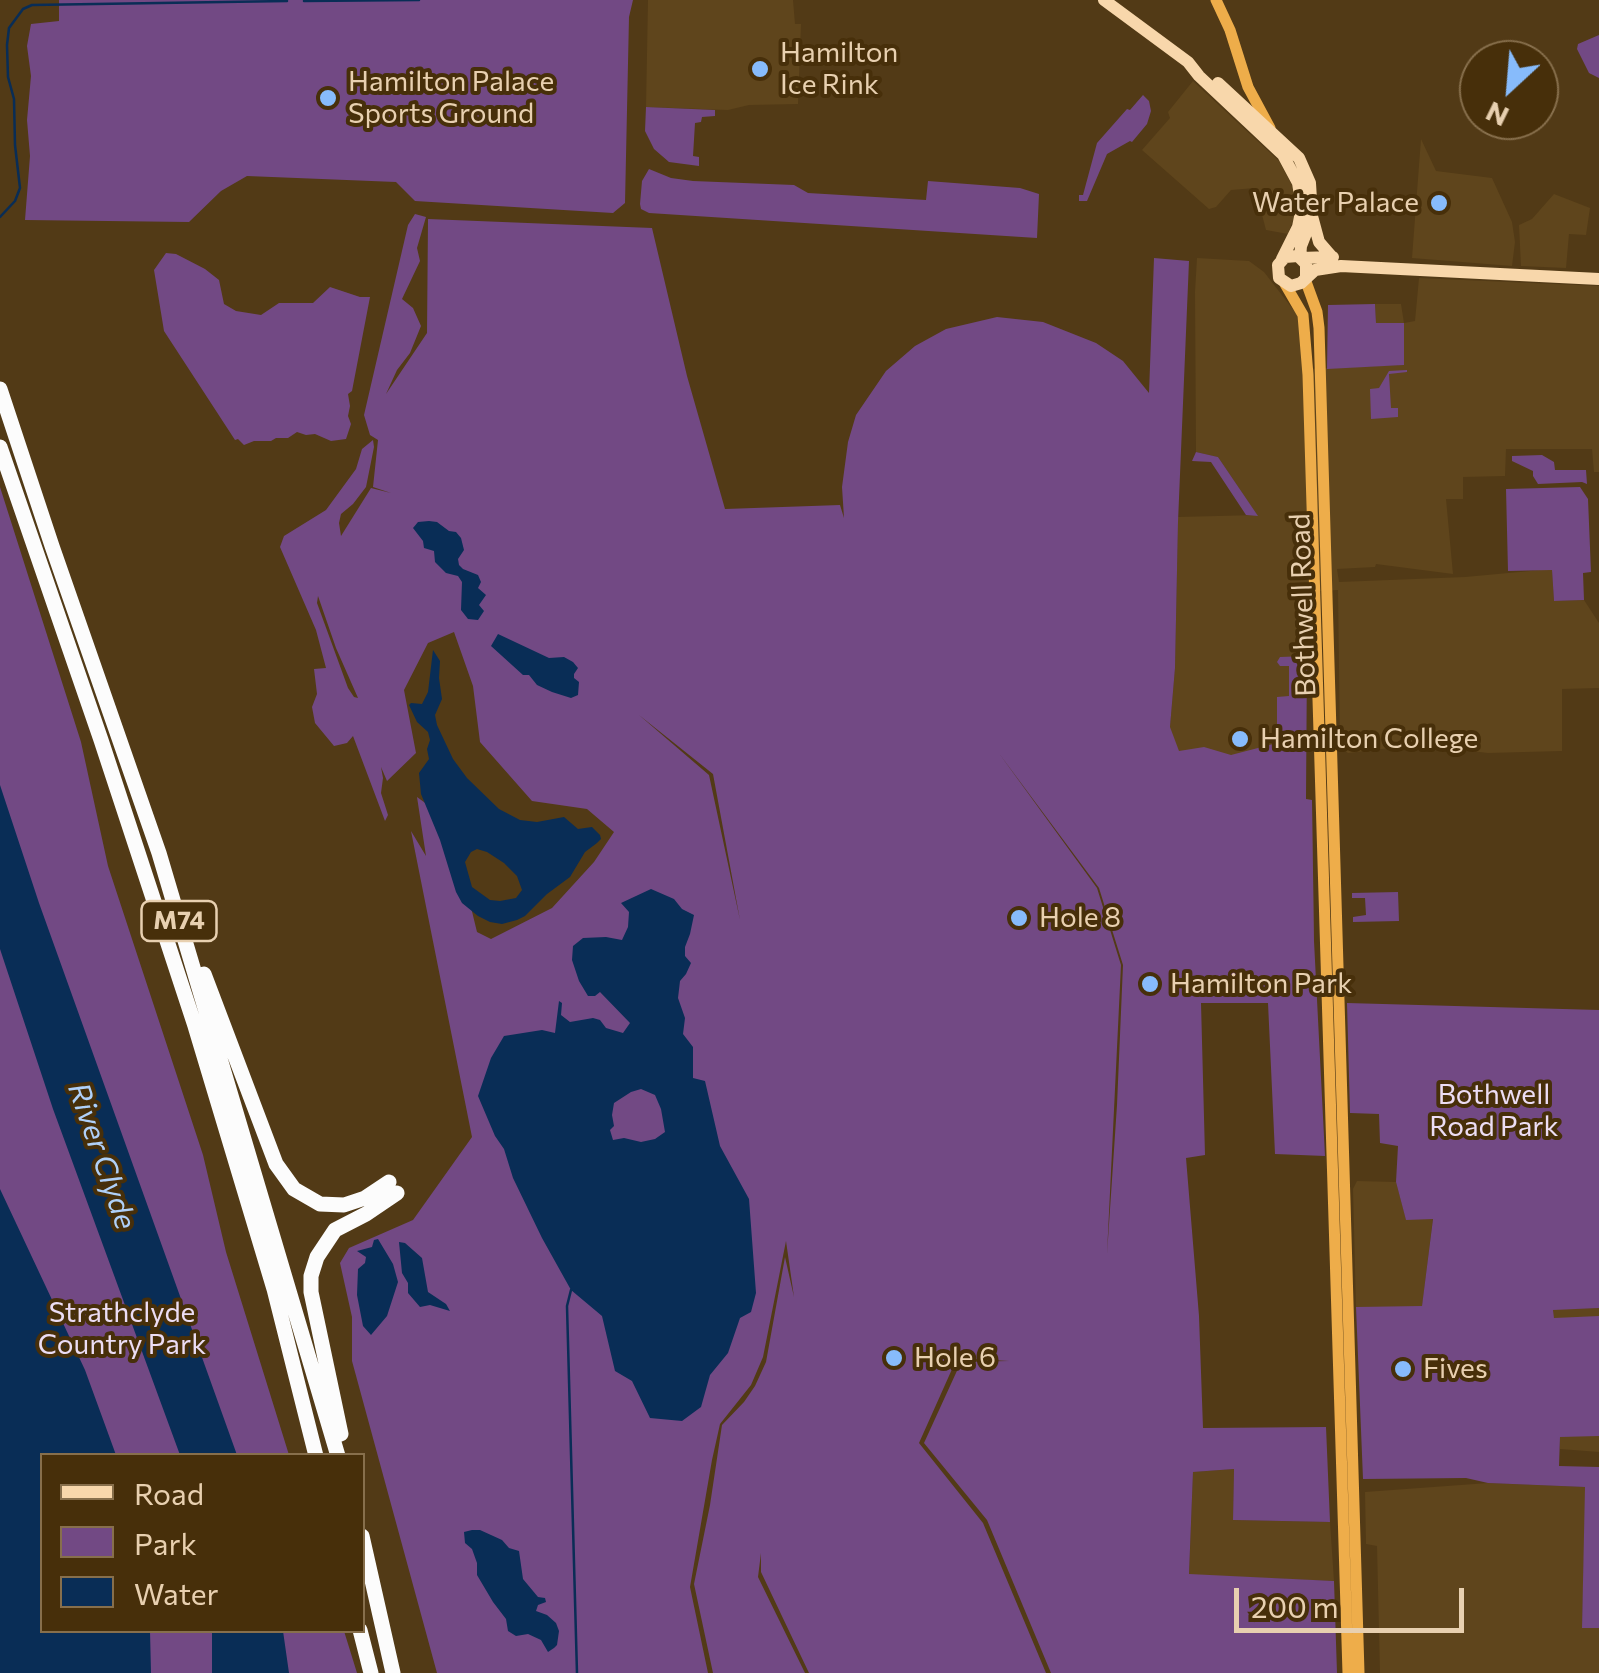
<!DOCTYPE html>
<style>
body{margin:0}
#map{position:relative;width:1599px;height:1673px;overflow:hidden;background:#523a16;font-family:Commissioner,sans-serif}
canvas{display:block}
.legend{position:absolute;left:40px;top:1453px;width:325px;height:180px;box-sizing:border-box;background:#472f0a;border:2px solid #876f4c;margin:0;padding:12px 18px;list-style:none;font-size:30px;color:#e8d0b0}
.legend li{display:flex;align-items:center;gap:20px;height:50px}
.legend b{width:50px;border:2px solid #876f4c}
.north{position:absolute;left:1459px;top:40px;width:100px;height:100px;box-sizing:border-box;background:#472f0a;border:2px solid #876f4c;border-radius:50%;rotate:206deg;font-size:28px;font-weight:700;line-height:40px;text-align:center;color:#e8d0b0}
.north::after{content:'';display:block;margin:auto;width:35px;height:45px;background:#87bbfb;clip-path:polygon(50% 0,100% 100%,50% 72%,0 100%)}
.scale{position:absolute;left:1234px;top:1588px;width:230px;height:45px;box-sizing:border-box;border:5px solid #e8d0b0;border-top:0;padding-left:12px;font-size:30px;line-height:35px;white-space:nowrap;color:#e8d0b0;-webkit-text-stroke:8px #472f0a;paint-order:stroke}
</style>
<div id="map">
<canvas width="1599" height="1673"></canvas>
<ul class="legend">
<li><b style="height:12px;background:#f8d7ab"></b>Road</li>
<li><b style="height:28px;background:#724984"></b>Park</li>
<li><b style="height:28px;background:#092d56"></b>Water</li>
</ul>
<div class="north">N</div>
<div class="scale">200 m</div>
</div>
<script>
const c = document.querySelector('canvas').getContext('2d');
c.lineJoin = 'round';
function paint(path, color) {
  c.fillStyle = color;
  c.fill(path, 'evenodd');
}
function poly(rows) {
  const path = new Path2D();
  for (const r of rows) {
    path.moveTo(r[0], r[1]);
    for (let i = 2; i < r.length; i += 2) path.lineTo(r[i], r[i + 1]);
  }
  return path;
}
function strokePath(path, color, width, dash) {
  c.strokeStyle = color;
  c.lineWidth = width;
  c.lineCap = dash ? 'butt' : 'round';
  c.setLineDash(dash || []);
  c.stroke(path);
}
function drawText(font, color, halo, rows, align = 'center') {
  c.font = font + ' Commissioner,sans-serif';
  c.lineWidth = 8;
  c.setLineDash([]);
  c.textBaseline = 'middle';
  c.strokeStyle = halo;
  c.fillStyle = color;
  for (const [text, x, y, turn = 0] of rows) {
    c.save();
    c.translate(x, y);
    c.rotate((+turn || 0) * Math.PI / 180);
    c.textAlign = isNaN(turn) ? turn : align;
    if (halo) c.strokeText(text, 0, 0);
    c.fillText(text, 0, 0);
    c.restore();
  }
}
const built = poly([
 [648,0,793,0,795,24,801,24,798,104,749,105,728,110,646,107],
 [1193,81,1279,161,1295,191,1296,212,1288,234,1266,230,1255,188,1231,190,1216,207,1209,209,1142,150,1170,118,1168,112],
 [1421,139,1436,171,1492,178,1512,222,1515,242,1512,266,1412,258],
 [1554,194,1590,208,1586,235,1569,234,1566,268,1521,266,1519,225,1532,219],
 [1197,258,1249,261,1264,272,1299,317,1303,369,1404,365,1376,323,1375,304,1401,304,1404,323,1415,321,1419,278,1599,286,1599,472,1594,472,1592,449,1506,449,1505,476,1463,477,1463,499,1446,499,1453,574,1376,564,1375,567,1337,569,1339,582,1465,577,1552,569,1554,601,1584,600,1599,623,1599,688,1562,689,1562,751,1488,753,1454,749,1398,747,1348,753,1340,746,1338,590,1305,592,1306,799,1312,800,1314,941,1185,842,1170,727,1175,668,1178,517,1257,515,1218,457,1196,452,1195,292],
 [1357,1181,1396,1182,1406,1219,1433,1218,1422,1307,1356,1307,1353,1189],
 [1599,1308,1599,1452,1560,1449,1553,1309],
 [1234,1469,1233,1520,1330,1522,1334,1581,1189,1575,1193,1472],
 [1488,1483,1586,1487,1582,1627,1599,1628,1599,1673,1380,1673,1377,1546,1366,1544,1365,1492]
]);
const green = poly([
 [59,0,633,0,629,17,625,203,613,213,415,201,396,182,247,176,221,191,189,222,25,220,30,156,27,120,31,76,27,46,31,24,59,21],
 [1599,35,1599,78,1589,73,1577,49,1578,44],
 [1143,95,1149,101,1151,111,1147,124,1132,142,1130,141,1107,154,1087,201,1079,201,1079,195,1083,195,1097,143,1127,109,1130,110],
 [646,107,715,110,715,116,702,117,701,122,695,123,693,156,699,157,699,166,669,162,654,149,645,131],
 [649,169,671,178,693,181,794,185,808,193,926,200,928,181,1020,188,1039,194,1037,238,649,213,641,209,640,204,642,181],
 [415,214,426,217,417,248,420,261,402,299,413,308,421,326,410,353,397,370,386,394,427,333,428,219,652,228,687,376,725,509,840,505,844,518,842,487,848,442,856,415,886,371,915,346,946,329,997,317,1043,322,1096,343,1123,361,1149,393,1154,258,1189,261,1178,522,1175,668,1170,727,1179,751,1204,747,1231,755,1277,743,1277,697,1289,696,1289,666,1280,666,1277,662,1280,657,1307,656,1306,799,1312,800,1314,941,1325,1156,1275,1154,1268,1003,1201,1003,1205,1155,1186,1158,1199,1316,1203,1428,1326,1427,1330,1522,1233,1520,1234,1469,1193,1472,1189,1574,1334,1581,1337,1673,1051,1673,987,1520,924,1443,961,1362,1009,1361,957,1358,919,1443,983,1523,1046,1673,809,1673,761,1572,761,1553,758,1577,805,1673,713,1673,694,1584,710,1505,722,1425,744,1402,755,1386,766,1362,785,1257,794,1297,786,1241,763,1357,751,1385,720,1424,712,1460,690,1587,708,1673,437,1673,352,1361,352,1317,340,1263,349,1248,413,1220,472,1137,411,831,426,856,417,797,450,821,477,932,491,939,552,908,594,862,614,832,587,809,532,801,480,742,473,686,454,632,428,643,404,690,416,753,387,781,381,767,383,778,381,793,388,815,385,821,353,736,347,743,334,746,315,723,312,707,317,694,314,669,326,668,316,630,280,547,284,536,326,510,356,469,362,449,373,440,374,447,366,487,353,504,341,514,339,523,341,536,371,488,391,493,373,487,378,440,370,435,364,415,408,225],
 [318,596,336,648,358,698,354,697,348,688,317,603],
 [639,715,713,774,740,920,709,775],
 [998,752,1099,888,1123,965,1117,1105,1107,1254,1121,965,1097,888],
 [166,253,176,254,205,269,219,280,224,304,236,311,261,315,279,303,313,303,330,287,360,297,370,297,352,391,348,394,350,406,348,416,351,424,346,439,331,441,315,434,306,435,297,432,288,438,276,438,271,441,254,441,244,445,238,439,235,440,164,331,154,270],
 [1375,304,1376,323,1404,323,1404,365,1327,369,1328,305],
 [1407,370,1407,372,1389,374,1391,408,1398,408,1398,417,1371,419,1370,389,1379,388,1389,371],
 [1196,452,1218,457,1258,516,1246,515,1211,462,1192,461],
 [1542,455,1554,462,1555,470,1586,470,1587,484,1582,482,1538,484,1533,476,1533,471,1512,461,1512,456],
 [0,487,81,742,108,866,203,1155,226,1252,289,1455,42,1456,42,1630,344,1631,357,1673,0,1673],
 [1580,487,1588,499,1591,572,1583,573,1584,600,1554,601,1552,570,1508,571,1506,489],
 [1398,892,1399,921,1353,922,1353,917,1366,915,1365,898,1352,898,1352,893],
 [1347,1003,1599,1010,1599,1308,1553,1310,1554,1318,1599,1316,1599,1436,1560,1437,1559,1466,1599,1467,1599,1628,1582,1628,1585,1487,1488,1483,1466,1478,1363,1479,1356,1307,1422,1306,1433,1219,1406,1220,1396,1182,1398,1146,1380,1143,1379,1114,1350,1113]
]);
const water = poly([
 [429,521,437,522,449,531,456,532,461,538,464,550,458,559,459,565,463,569,478,575,481,582,478,588,486,595,479,605,484,611,478,620,468,619,461,610,462,582,458,576,446,573,435,562,434,551,424,548,423,541,413,528,418,522],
 [498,634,549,658,564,657,573,662,578,668,574,674,574,678,579,682,578,695,571,698,552,692,537,685,529,675,523,675,491,646],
 [433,650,440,661,439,678,442,699,435,715,437,725,453,759,467,778,499,809,520,820,537,822,564,817,578,829,592,827,600,835,601,839,597,843,585,852,570,877,547,894,525,916,517,920,502,924,490,922,478,916,462,903,456,892,440,840,421,794,419,773,429,759,427,749,430,740,428,732,417,722,409,705,411,703,422,704,428,692],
 [477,849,487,852,504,863,517,876,522,890,516,898,500,901,490,900,472,887,465,862,471,852],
 [0,785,39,903,237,1455,180,1455,53,1109,0,949],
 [651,889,674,899,682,909,694,915,690,934,685,947,685,956,691,963,686,974,680,981,678,998,685,1018,683,1034,693,1047,693,1078,705,1081,720,1146,749,1199,756,1293,751,1312,740,1318,728,1353,710,1375,701,1407,682,1421,650,1418,632,1381,615,1371,602,1316,571,1290,542,1238,513,1178,504,1149,495,1136,478,1096,491,1058,504,1036,542,1030,555,1033,559,1001,562,1003,561,1015,570,1022,593,1018,600,1020,606,1028,623,1033,630,1023,600,992,595,996,588,996,579,981,572,960,573,946,583,938,606,937,622,940,628,927,629,912,621,903],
 [641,1089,655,1095,661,1109,665,1132,655,1139,641,1142,624,1138,613,1140,610,1130,614,1126,612,1115,614,1103,631,1092],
 [0,1189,85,1370,116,1455,42,1456,42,1630,150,1631,151,1673,0,1673],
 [378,1239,393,1264,398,1282,387,1316,371,1335,363,1326,357,1295,358,1269,365,1263,366,1257,357,1251,372,1247,374,1240],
 [399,1242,405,1243,422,1258,428,1292,446,1304,450,1311,430,1305,420,1307,408,1293,408,1283,402,1273],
 [472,1530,480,1530,502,1540,509,1548,519,1551,523,1579,538,1597,545,1598,546,1602,538,1605,536,1611,547,1615,556,1623,559,1631,557,1645,554,1648,548,1652,541,1640,528,1634,516,1636,508,1631,506,1619,493,1602,477,1575,477,1563,472,1549,465,1543,464,1532],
 [212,1631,283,1631,289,1673,212,1673]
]);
const stream = poly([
 [304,1,419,0],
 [0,217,15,201,20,188,15,145,14,99,8,77,7,45,9,28,23,9,32,5,287,1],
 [571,1290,567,1306,577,1673]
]);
const secondary = poly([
 [1216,0,1230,30,1248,87,1270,128],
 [1305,279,1317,312,1319,328,1359,1673],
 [1285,284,1303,315,1308,375,1348,1673]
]);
const primary = poly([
 [1104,0,1188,62,1199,76,1283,155,1298,183,1302,207,1298,227,1282,259],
 [1218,83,1299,158,1310,183,1312,216,1319,242,1332,257],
 [1312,218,1301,246,1300,258,1333,257],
 [1306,276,1306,264,1298,256,1285,257,1278,265,1279,278,1291,286,1301,283,1315,270,1341,266,1599,279]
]);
const highway = poly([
 [0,389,52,546,159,853,338,1456],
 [0,447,101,740,195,1026,274,1289,316,1456],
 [204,974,276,1164,294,1189,320,1204,344,1205,365,1198,389,1182],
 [341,1434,311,1292,311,1276,317,1257,335,1230,366,1214,397,1193],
 [362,1536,393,1673],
 [360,1630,371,1673]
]);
const markers = [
 [760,69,10,"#87bbfb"],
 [328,98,10,"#87bbfb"],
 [1439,203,10,"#87bbfb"],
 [1240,739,10,"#87bbfb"],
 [1019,918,10,"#87bbfb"],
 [1150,984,10,"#87bbfb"],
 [894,1358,10,"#87bbfb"],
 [1403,1369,10,"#87bbfb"]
];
const shields = [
 [179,921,75]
];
const shieldNames = [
 ["M74",179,921]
];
const poiNames = [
 ["Hamilton",780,53],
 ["Ice Rink",780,85],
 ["Hamilton Palace",348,82],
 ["Sports Ground",348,114],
 ["Water Palace",1419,203,"right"],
 ["Hamilton College",1260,739],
 ["Hole 8",1039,918],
 ["Hamilton Park",1170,984],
 ["Hole 6",914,1358],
 ["Fives",1423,1369]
];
const streetNames = [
 ["Bothwell Road",1303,605,-92]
];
const parkNames = [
 ["Bothwell",1494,1095],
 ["Road Park",1494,1127],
 ["Strathclyde",122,1313],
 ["Country Park",122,1345]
];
const waterNames = [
 ["River Clyde",102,1156,71]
];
paint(built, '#5f451c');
paint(green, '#724984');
paint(water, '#092d56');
strokePath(stream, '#092d56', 2.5);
strokePath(secondary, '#eead4a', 11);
strokePath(primary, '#f8d7ab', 12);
strokePath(highway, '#fcfcfc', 15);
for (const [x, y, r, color] of markers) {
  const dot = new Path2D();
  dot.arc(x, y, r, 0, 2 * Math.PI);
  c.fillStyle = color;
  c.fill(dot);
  strokePath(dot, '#472f0a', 4);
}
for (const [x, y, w] of shields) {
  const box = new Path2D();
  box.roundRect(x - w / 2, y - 20, w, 40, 8);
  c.fillStyle = '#472f0a';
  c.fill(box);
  strokePath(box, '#e8d0b0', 2.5);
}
drawText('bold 25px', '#e8d0b0', null, shieldNames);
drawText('28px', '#e8d0b0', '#472f0a', poiNames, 'left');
drawText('28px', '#e8d0b0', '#472f0a', streetNames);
drawText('28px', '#ecddf4', '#472f0a', parkNames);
drawText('italic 30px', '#afd0f9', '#472f0a', waterNames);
</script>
